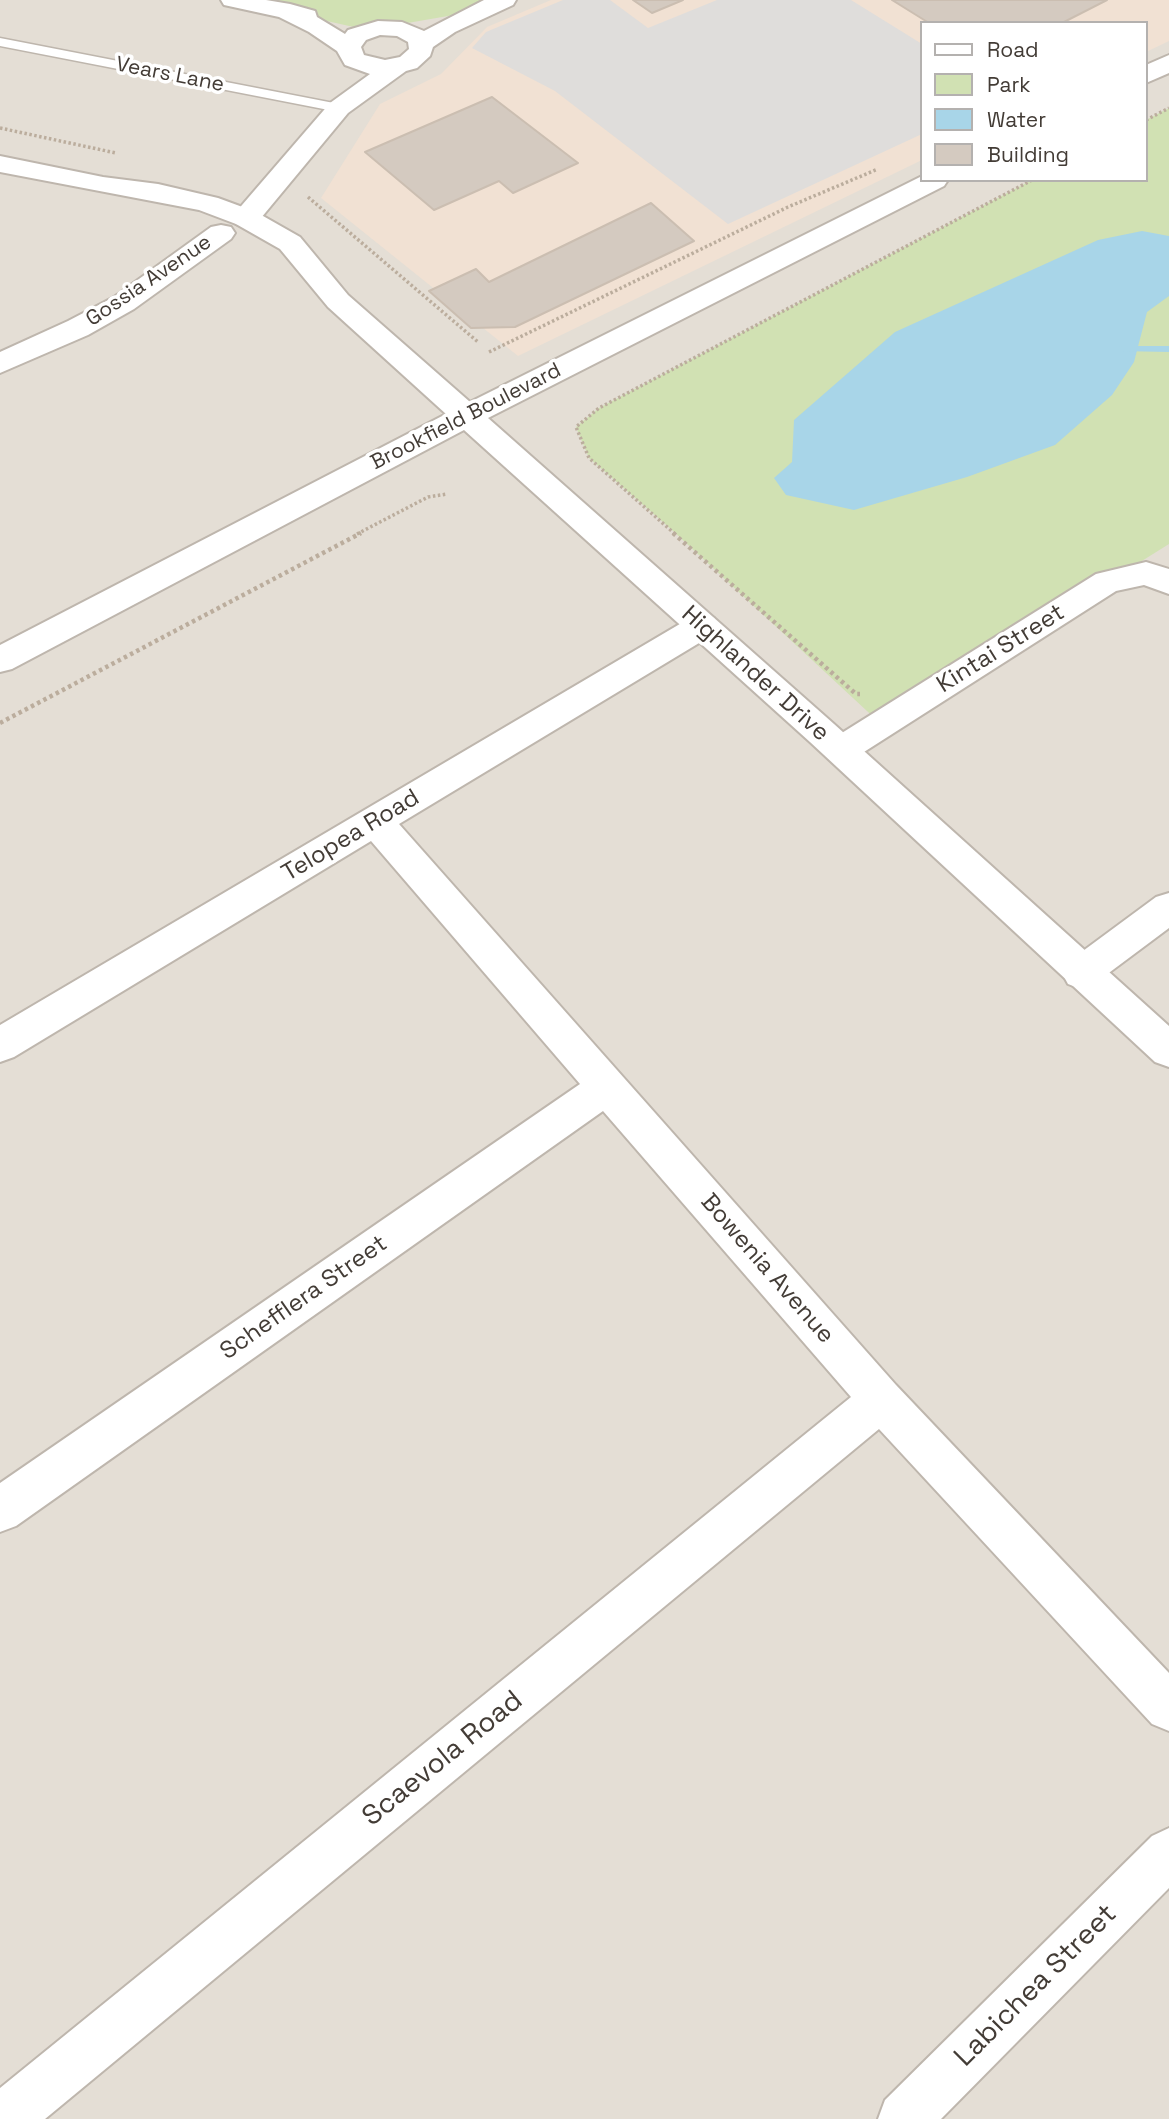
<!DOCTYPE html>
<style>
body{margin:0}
#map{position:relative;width:1169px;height:2119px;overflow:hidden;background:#f1ece6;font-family:"Space Grotesk",sans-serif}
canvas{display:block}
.legend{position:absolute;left:920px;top:21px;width:228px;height:161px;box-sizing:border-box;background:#fff;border:2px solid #b4b1af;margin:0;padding:9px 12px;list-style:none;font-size:21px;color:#433c36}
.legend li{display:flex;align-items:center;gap:14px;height:35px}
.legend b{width:35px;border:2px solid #b4b1af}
</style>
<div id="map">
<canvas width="1169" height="2119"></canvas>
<ul class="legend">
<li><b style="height:9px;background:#fff"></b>Road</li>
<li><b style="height:19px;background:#d1e1b3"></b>Park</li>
<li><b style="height:19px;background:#a8d5e8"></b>Water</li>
<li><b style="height:19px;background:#d4cac0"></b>Building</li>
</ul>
</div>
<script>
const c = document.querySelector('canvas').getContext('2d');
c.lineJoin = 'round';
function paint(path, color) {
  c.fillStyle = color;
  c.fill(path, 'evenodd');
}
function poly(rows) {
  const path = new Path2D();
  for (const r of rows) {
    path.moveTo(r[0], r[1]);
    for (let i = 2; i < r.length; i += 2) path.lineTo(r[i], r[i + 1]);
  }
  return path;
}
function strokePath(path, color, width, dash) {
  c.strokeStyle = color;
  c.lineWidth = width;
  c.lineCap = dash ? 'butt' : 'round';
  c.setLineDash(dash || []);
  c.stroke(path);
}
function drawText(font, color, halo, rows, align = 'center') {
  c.font = font + ' "Space Grotesk",sans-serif';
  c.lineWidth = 7;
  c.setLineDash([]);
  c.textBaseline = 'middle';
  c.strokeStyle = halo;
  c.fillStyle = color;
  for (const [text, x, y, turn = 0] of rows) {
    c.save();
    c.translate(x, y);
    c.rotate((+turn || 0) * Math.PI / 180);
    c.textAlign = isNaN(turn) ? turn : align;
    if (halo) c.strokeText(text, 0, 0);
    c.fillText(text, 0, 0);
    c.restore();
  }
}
const residential = poly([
 [0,0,1169,0,1169,2119,0,2119],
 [922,23,1146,23,1146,180,922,180]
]);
const commercial = poly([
 [551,0,1169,0,1169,41,1146,52,1146,23,922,23,922,160,518,356,321,198,380,104,441,74,487,27]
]);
const green = poly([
 [233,0,504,0,477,11,367,30],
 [1169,108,1169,544,881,724,672,530,589,458,576,427,599,408,1032,180,1146,180,1146,120]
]);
const parking = poly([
 [563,0,610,0,648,28,717,0,851,0,922,44,922,134,728,224,555,91,472,48,486,32]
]);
const water = poly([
 [1142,231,1169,236,1169,296,1147,312,1134,362,1112,395,1055,445,967,477,854,510,786,495,774,478,792,462,794,420,895,332,1098,240]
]);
const stream = poly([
 [1122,346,1169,346,1169,352,1119,351,1119,347,1122,346]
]);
const building = poly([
 [633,0,683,0,652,13,633,0],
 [892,0,1107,0,1062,23,929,23,892,0],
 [492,97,578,163,513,193,499,181,434,210,365,152,492,97],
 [651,203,694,241,515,327,471,328,429,291,476,269,489,282,651,203]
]);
const pathFar1 = poly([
 [1146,120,1169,108],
 [0,128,116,153],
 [308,197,478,342],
 [489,352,788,207,878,169],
 [357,534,428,497,447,494],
 [675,534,589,458,576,427,599,408,1032,180]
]);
const path = poly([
 [673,533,856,694,860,694],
 [0,723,361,533]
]);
const service = poly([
 [0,38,339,104,346,108,339,112,0,46,0,38]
]);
const minor = poly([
 [221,0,266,0,290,4,315,11,317,17,345,34,348,30,378,21,402,22,424,31,484,0,516,0,513,5,455,32,433,47,430,56,417,68,406,71,348,113,256,224,246,226,236,224,232,218,236,212,330,103,370,74,345,65,337,51,309,32,279,17,224,5,221,0],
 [380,35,397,36,408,42,409,49,400,57,385,60,364,55,361,47,366,40,380,35],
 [221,225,231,227,235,233,231,239,134,309,88,335,0,373,0,352,68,321,114,297,211,227,221,225],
 [1146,562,1169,569,1169,594,1144,585,1116,591,853,759,841,763,829,759,824,750,829,741,1096,574,1146,562],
 [702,614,714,618,718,626,714,634,399,824,896,1385,1169,1673,1169,1731,1152,1724,879,1429,45,2119,0,2119,0,2088,851,1397,603,1111,16,1526,0,1532,0,1483,580,1084,371,841,14,1057,0,1062,0,1025,690,618,702,614],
 [1169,893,1169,928,1094,984,1081,989,1068,984,1062,973,1068,962,1156,897,1169,893],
 [1169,1828,1169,1888,941,2119,878,2119,885,2100,1152,1836,1169,1828]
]);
const tertiary = poly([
 [1169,55,1169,73,1146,83,1146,65,1169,55],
 [0,156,103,177,158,184,218,198,256,212,300,237,348,295,470,402,922,176,922,180,948,180,944,186,488,418,834,724,1169,1026,1169,1067,1155,1062,810,742,464,430,12,669,0,672,0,645,446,414,328,307,280,249,236,224,199,210,0,172,0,156]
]);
const farStreetnames = [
 ["Vears Lane",170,75,11],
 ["Gossia Avenue",149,281,-34],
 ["Brookfield Boulevard",466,417,-27]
];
const streetNames = [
 ["Kintai Street",1001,649,-32],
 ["Highlander Drive",755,674,42],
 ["Telopea Road",351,836,-31],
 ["Bowenia Avenue",767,1269,49],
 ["Schefflera Street",304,1298,-35]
];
const nearStreetnames = [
 ["Scaevola Road",443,1759,-39],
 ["Labichea Street",1036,1986,-45]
];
paint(residential, '#e4ded5');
paint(commercial, '#f1e1d3');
paint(green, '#d1e1b3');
paint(parking, '#dfdddb');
paint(water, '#a8d5e8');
paint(stream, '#a8d5e8');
paint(building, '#d4cac0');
strokePath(building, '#cbbeb1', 2);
strokePath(service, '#beb6ad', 3);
strokePath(minor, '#beb6ad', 4);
strokePath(tertiary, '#beb6ad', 4);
strokePath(pathFar1, '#bbad9d', 3.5, [2.5, 2.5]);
strokePath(path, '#bbad9d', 4.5, [3.5, 3.5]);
paint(service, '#fff');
paint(minor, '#fff');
paint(tertiary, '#fff');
drawText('21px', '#433c36', '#fff', farStreetnames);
drawText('24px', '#433c36', '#fff', streetNames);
drawText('28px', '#433c36', '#fff', nearStreetnames);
</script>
